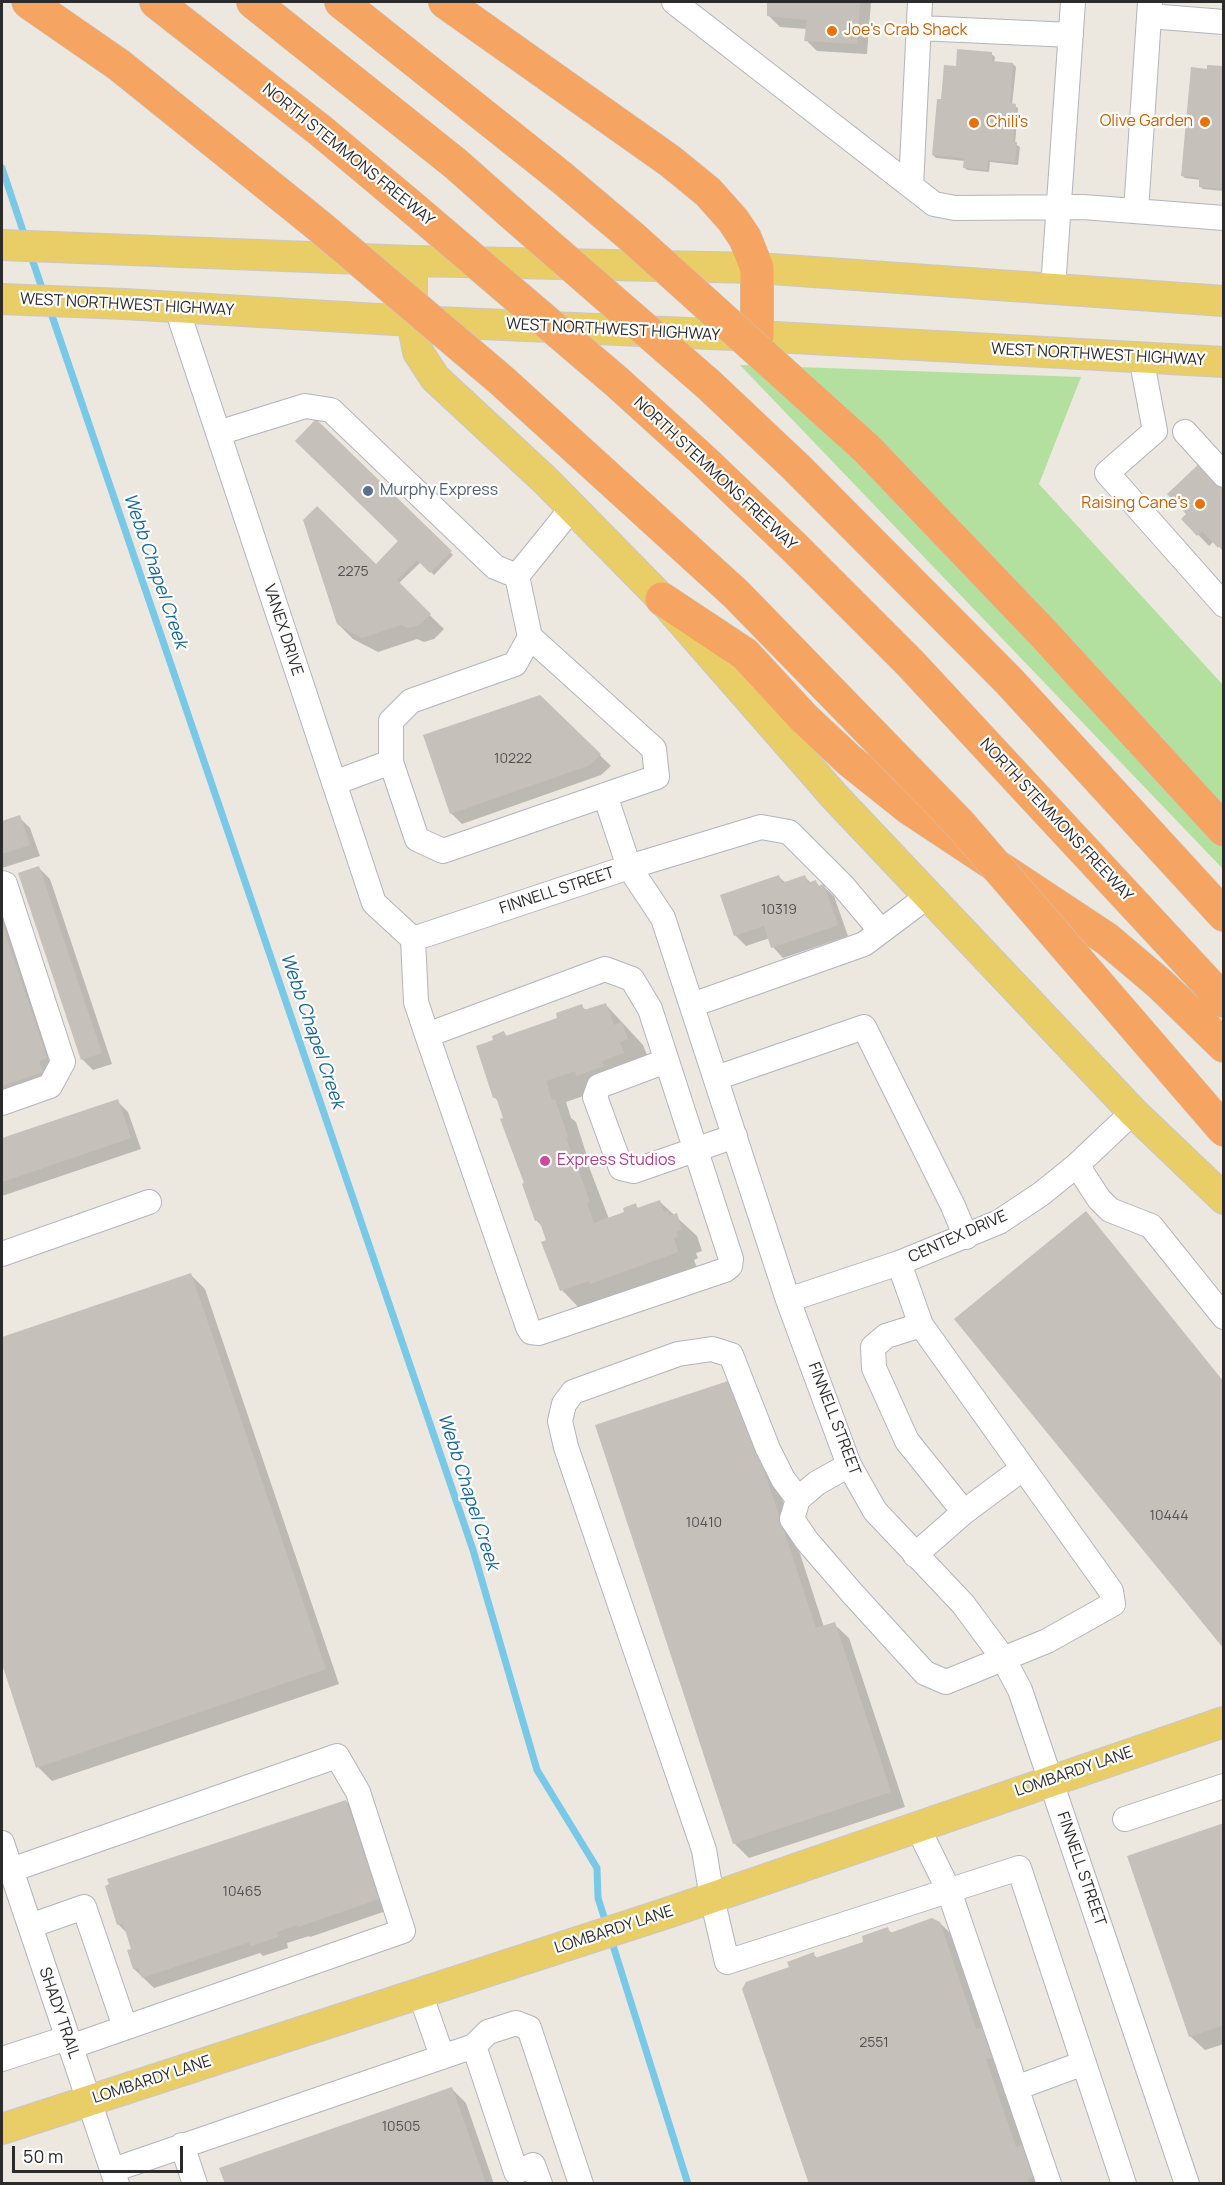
<!DOCTYPE html>
<style>
body{margin:0}
#map{position:relative;width:1225px;height:2185px;overflow:hidden;background:#ece7df;font-family:Manrope,sans-serif}
canvas{display:block}
.frame{position:absolute;inset:0;border:3px solid #2b2b2b;pointer-events:none}
.scale{position:absolute;left:12px;top:2146px;width:171px;height:27px;box-sizing:border-box;border:3px solid #2b2b2b;border-top:0;padding-left:8px;font-size:18px;line-height:21px;white-space:nowrap;color:#2b2b2b;-webkit-text-stroke:4px #fff;paint-order:stroke}
</style>
<div id="map">
<canvas width="1225" height="2185"></canvas>
<div class="frame"></div>
<div class="scale">50 m</div>
</div>
<script>
const c = document.querySelector('canvas').getContext('2d');
c.lineJoin = 'round';
function paint(path, color) {
  c.fillStyle = color;
  c.fill(path, 'evenodd');
}
function poly(rows) {
  const path = new Path2D();
  for (const r of rows) {
    path.moveTo(r[0], r[1]);
    for (let i = 2; i < r.length; i += 2) path.lineTo(r[i], r[i + 1]);
  }
  return path;
}
function strokePath(path, color, width, dash) {
  c.strokeStyle = color;
  c.lineWidth = width;
  c.lineCap = dash ? 'butt' : 'round';
  c.setLineDash(dash || []);
  c.stroke(path);
}
function drawText(font, color, halo, rows, align = 'center') {
  c.font = font + ' Manrope,sans-serif';
  c.lineWidth = 4.5;
  c.setLineDash([]);
  c.textBaseline = 'middle';
  c.strokeStyle = halo;
  c.fillStyle = color;
  for (const [text, x, y, turn = 0] of rows) {
    c.save();
    c.translate(x, y);
    c.rotate((+turn || 0) * Math.PI / 180);
    c.textAlign = isNaN(turn) ? turn : align;
    if (halo) c.strokeText(text, 0, 0);
    c.fillText(text, 0, 0);
    c.restore();
  }
}
const green = poly([
 [740,365,1081,377,1039,484,1223,685,1223,869]
]);
const shadow = poly([
 [769,2,871,2,867,54,817,51,806,40,807,29,780,27,769,16],
 [991,54,995,57,994,63,1013,64,1016,67,1012,105,1018,108,1015,144,1020,147,1018,165,990,162,989,172,967,170,964,167,965,161,936,158,933,155,942,101,957,68],
 [1224,68,1224,191,1203,189,1200,186,1201,180,1185,178,1182,175,1208,70],
 [316,421,453,555,434,575,421,562,398,584,444,629,434,639,424,642,417,639,378,652,353,639,338,624,376,566,400,541],
 [1224,492,1224,552,1214,541,1209,546,1183,519],
 [540,697,611,766,601,775,462,824,451,813],
 [19,817,30,828,40,856,2,868,2,823],
 [39,868,50,879,112,1064,93,1070,82,1059],
 [779,877,786,883,805,877,811,883,816,882,820,887,823,886,834,896,848,936,783,958,773,947,770,938,746,946,735,935],
 [2,907,57,1069,53,1083,2,1100],
 [606,1005,643,1045,649,1060,595,1092,566,1102,571,1118,576,1122,588,1159,586,1159,609,1219,626,1213,635,1205,639,1209,659,1201,697,1236,702,1251,696,1253,698,1258,694,1260,699,1273,583,1312,562,1290,548,1241,543,1227,536,1220,505,1119,499,1102,495,1098,478,1047,495,1041,504,1033,508,1037,559,1019,581,1006,587,1011],
 [117,1101,128,1112,141,1149,2,1196,2,1139],
 [191,1275,205,1289,339,1684,52,1781,38,1767,2,1660,2,1339],
 [748,1395,824,1627,834,1624,849,1638,905,1807,749,1858,734,1843],
 [346,1801,357,1812,389,1910,310,1937,309,1936,287,1943,288,1948,263,1956,260,1953,154,1988,134,1969,133,1949,127,1933,118,1924],
 [1224,1824,1224,2044,1205,2050,1190,2036],
 [940,1923,955,1938,1049,2184,810,2184,791,1968,813,1954,818,1959,865,1943,887,1929,892,1933],
 [452,2089,466,2103,494,2184,226,2184]
]);
const stream = poly([
 [2,168,26,240],
 [30,253,44,294],
 [50,310,473,1550,537,1770,597,1868,598,1898,607,1926],
 [611,1939,688,2184]
]);
const building = poly([
 [767,2,860,2,857,44,804,41,807,20,767,16],
 [957,49,992,52,992,61,1013,63,1010,103,1016,104,1013,142,1017,142,1015,162,988,160,987,170,963,168,964,158,932,155,937,99,941,99,944,65,956,66],
 [1207,65,1224,66,1224,189,1199,187,1199,177,1181,176,1191,67,1207,69],
 [316,419,452,551,430,573,417,560,397,580,431,614,419,625,408,628,401,625,362,638,337,624,303,520,317,506,376,564,398,541,295,441],
 [1199,464,1224,491,1224,549,1220,546,1218,548,1202,531,1197,536,1181,519,1186,514,1167,494],
 [540,695,601,754,590,765,450,814,423,735],
 [20,815,30,845,2,854,2,821],
 [39,866,102,1053,81,1060,18,873],
 [779,875,782,883,805,875,808,883,816,880,818,886,824,884,838,925,771,948,764,926,734,936,720,895],
 [2,923,47,1058,39,1061,43,1072,2,1086],
 [606,1003,614,1025,622,1022,628,1039,620,1042,624,1053,602,1061,604,1066,576,1076,575,1071,546,1081,552,1100,555,1099,568,1137,566,1138,590,1202,587,1203,594,1223,624,1212,623,1208,636,1203,637,1208,660,1200,664,1212,668,1211,669,1216,677,1213,682,1230,676,1232,678,1237,674,1238,678,1252,590,1284,589,1281,560,1291,541,1242,546,1240,539,1220,535,1221,522,1184,524,1183,500,1119,503,1118,496,1097,493,1098,476,1046,493,1040,492,1036,504,1031,506,1036,557,1018,556,1013,582,1004,584,1010],
 [118,1099,131,1138,2,1182,2,1138],
 [1086,1211,1224,1382,1224,1649,954,1319],
 [191,1273,326,1669,36,1768,2,1664,2,1337],
 [734,1379,816,1628,835,1622,891,1792,733,1844,595,1425],
 [346,1800,379,1899,298,1927,297,1925,277,1932,278,1937,251,1946,249,1942,142,1978,138,1968,133,1969,127,1950,131,1949,123,1923,117,1925,105,1886,109,1884,107,1879],
 [1224,1823,1224,2025,1189,2037,1127,1856],
 [932,1918,940,1922,976,2029,982,2027,992,2058,986,2059,1016,2147,1027,2144,1038,2175,1028,2179,1029,2184,809,2184,742,1989,746,1982,789,1967,787,1962,814,1952,815,1958,863,1942,862,1936,888,1927,890,1933],
 [452,2087,486,2184,225,2184,219,2168]
]);
const minor = poly([
 [674,2,934,204,955,208,1083,207,1224,218],
 [1149,16,1224,22],
 [919,28,1071,35],
 [911,186,920,2],
 [1136,211,1150,2],
 [1053,288,1073,2],
 [176,306,374,903,413,939],
 [1141,357,1155,431,1107,473,1224,605],
 [1185,432,1224,475],
 [218,433,305,406,331,410,495,567,517,576],
 [517,576,572,508],
 [391,762,417,839,443,851,657,777,654,749,530,637],
 [334,783,391,762,391,721,411,701,515,664,530,637,517,576],
 [605,795,629,867,761,827,789,832,843,886,881,931],
 [2,883,5,884,63,1062,50,1086,2,1103],
 [413,939,629,867,663,918,788,1300,849,1465,875,1511,963,1604,1003,1658,1020,1690,1187,2184],
 [413,939,416,1002,427,1035,528,1327,531,1332,539,1333,725,1270,730,1266,731,1259,650,1009,632,979,605,969,427,1035],
 [692,1005,864,944,928,896],
 [666,1061,599,1086,595,1097,621,1168,634,1171,735,1136],
 [716,1078,864,1027,953,1206,966,1237],
 [1077,1165,1099,1199,1110,1210,1151,1226,1224,1317],
 [2,1254,149,1202],
 [788,1300,899,1263,999,1222,1041,1194,1077,1165,1133,1112],
 [921,1325,886,1336,873,1347,874,1368,907,1441,964,1512,1022,1469],
 [849,1465,817,1483,798,1499,792,1519,807,1541,852,1593,925,1673,946,1682,1047,1641,1113,1604,1111,1591,921,1325,899,1263],
 [798,1499,783,1479,768,1449,731,1355,712,1349,678,1354,573,1392,564,1404,560,1421,566,1447,704,1850,712,1898,727,1962,1019,1868,1124,2184],
 [915,1555,964,1512],
 [1125,1819,1224,1786],
 [917,1826,949,1891,1049,2184],
 [2,1843,117,2184],
 [11,1870,337,1756,358,1792,403,1931,70,2047],
 [30,1926,84,1907,125,2027],
 [420,1993,442,2056],
 [474,2046,516,2172,533,2165,540,2184],
 [2,2059,67,2038],
 [1016,2088,1084,2063],
 [182,2145,195,2184],
 [113,2170,474,2046,488,2032,516,2023,529,2028,581,2184]
]);
const major = poly([
 [2,245,412,261,757,268,1224,301],
 [412,261,412,321,418,352,435,378,546,481,662,599,835,797,1133,1112,1224,1199],
 [2,299,124,304,412,321,757,336,1224,362],
 [2,2129,667,1913,1224,1722]
]);
const highway = poly([
 [156,2,321,131,414,209],
 [253,2,456,164,509,211],
 [341,2,561,177],
 [445,2,670,161,708,192,733,220,745,238,757,268,757,336],
 [617,382,703,460,794,547,910,663,1224,1001],
 [708,384,796,467,1009,681,1224,915],
 [662,599,745,654,804,718,850,761,909,808,1107,939,1160,984,1224,1046]
]);
const highwayBridge = poly([
 [28,2,119,65,319,226,501,380,736,594,960,824,1224,1130],
 [561,177,632,237,867,449,1043,633,1224,830],
 [414,209,617,382],
 [509,211,708,384]
]);
const markers = [
 [832,31,6,"#e8710a"],
 [1205,122,6,"#e8710a"],
 [974,123,6,"#e8710a"],
 [368,491,6,"#5c6f8a"],
 [1200,504,6,"#e8710a"],
 [545,1161,6,"#d1479c"]
];
const numberNames = [
 ["2275",353,572],
 ["10222",513,759],
 ["10319",779,910],
 ["10444",1169,1516],
 ["10410",704,1523],
 ["10465",242,1892],
 ["2551",874,2043],
 ["10505",401,2127]
];
const foodNames = [
 ["Joe's Crab Shack",844,31],
 ["Olive Garden",1193,122,"right"],
 ["Chili's",986,123],
 ["Raising Cane's",1188,504,"right"]
];
const streetNames = [
 ["NORTH STEMMONS FREEWAY",348,155,39],
 ["WEST NORTHWEST HIGHWAY",127,305,3],
 ["WEST NORTHWEST HIGHWAY",613,330,3],
 ["WEST NORTHWEST HIGHWAY",1098,355,3],
 ["NORTH STEMMONS FREEWAY",715,474,43],
 ["VANEX DRIVE",283,630,72],
 ["NORTH STEMMONS FREEWAY",1056,820,47],
 ["FINNELL STREET",557,891,-18],
 ["CENTEX DRIVE",958,1237,-24],
 ["FINNELL STREET",834,1419,69],
 ["LOMBARDY LANE",1074,1772,-19],
 ["FINNELL STREET",1081,1869,71],
 ["LOMBARDY LANE",614,1930,-18],
 ["SHADY TRAIL",59,2013,71],
 ["LOMBARDY LANE",152,2080,-18]
];
const serviceNames = [
 ["Murphy Express",380,491]
];
const hotelNames = [
 ["Express Studios",557,1161]
];
const waterNames = [
 ["Webb Chapel Creek",155,571,71],
 ["Webb Chapel Creek",312,1031,71],
 ["Webb Chapel Creek",468,1492,72]
];
paint(green, '#b3e09e');
paint(shadow, '#0003');
strokePath(stream, '#78c8e8', 7);
paint(building, '#c5c1ba');
strokePath(minor, '#b2b4be', 26);
strokePath(major, '#c8c8c8', 32);
strokePath(highway, '#c8c8c8', 34);
strokePath(minor, '#fff', 24);
strokePath(major, '#e9cd67', 30);
strokePath(highway, '#f5a461', 33);
strokePath(highwayBridge, '#c8c8c8', 34, []);
strokePath(highwayBridge, '#f5a461', 33);
for (const [x, y, r, color] of markers) {
  const dot = new Path2D();
  dot.arc(x, y, r, 0, 2 * Math.PI);
  c.fillStyle = color;
  c.fill(dot);
  strokePath(dot, '#fff', 2);
}
drawText('14px', '#52504f', null, numberNames);
drawText('16px', '#c56008', '#fff', foodNames, 'left');
drawText('16px', '#2b2b2b', '#fff', streetNames);
drawText('16px', '#4e5e75', '#fff', serviceNames, 'left');
drawText('16px', '#b23c85', '#fff', hotelNames, 'left');
drawText('italic 18px', '#156796', '#fff', waterNames);
</script>
